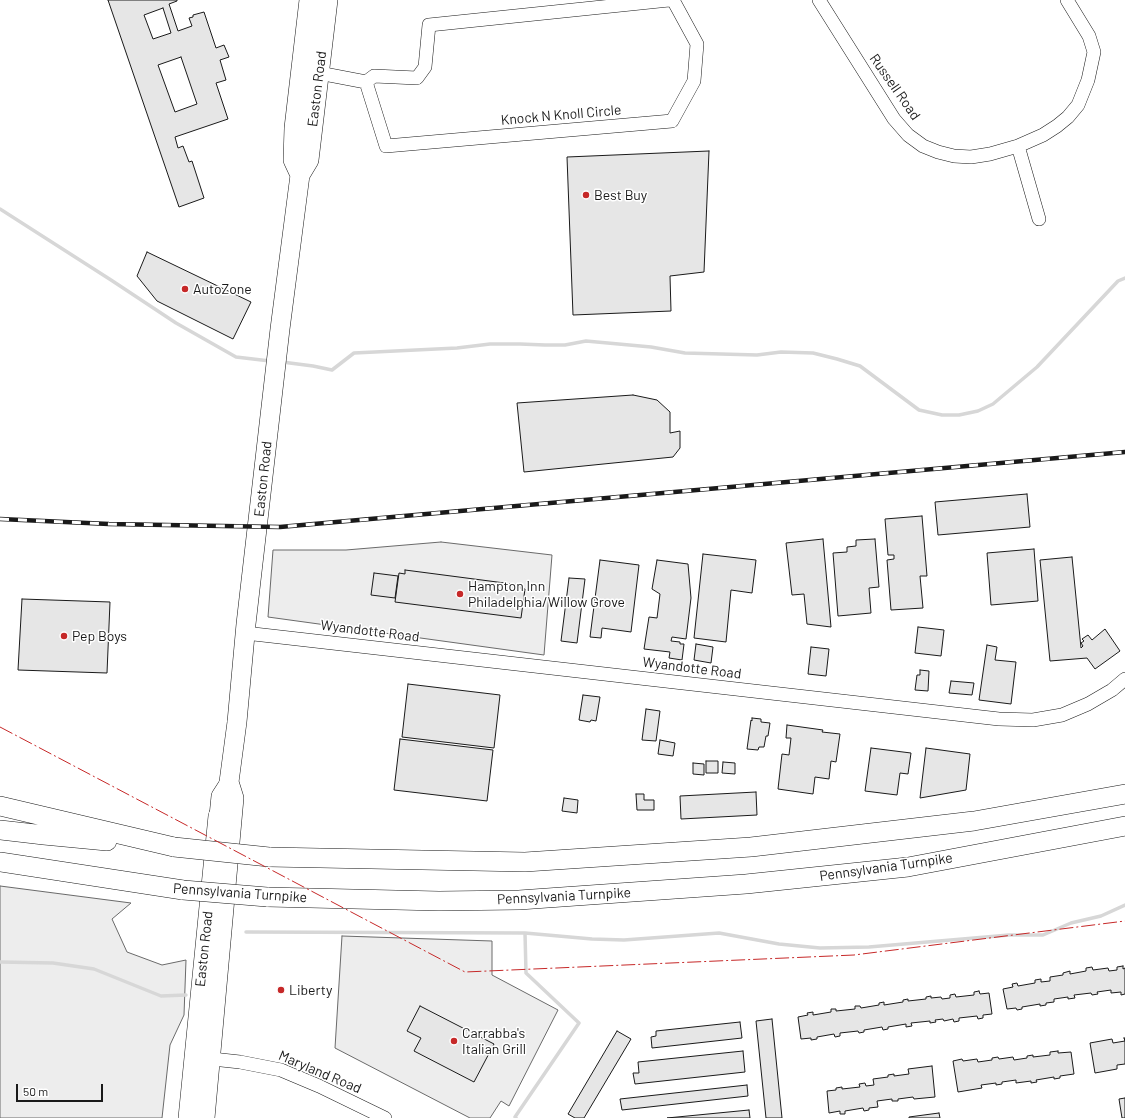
<!DOCTYPE html>
<style>
body{margin:0}
#map{position:relative;width:1125px;height:1118px;overflow:hidden;background:#fff;font-family:Barlow,sans-serif}
canvas{display:block}
.scale{position:absolute;left:16px;top:1084px;width:87px;height:18px;box-sizing:border-box;border:2px solid #1a1a1a;border-top:0;padding-left:5px;font-size:12px;line-height:14px;white-space:nowrap;color:#1a1a1a;-webkit-text-stroke:3px #fff;paint-order:stroke}
</style>
<div id="map">
<canvas width="1125" height="1118"></canvas>
<div class="scale">50 m</div>
</div>
<script>
const c = document.querySelector('canvas').getContext('2d');
c.lineJoin = 'round';
function paint(path, color) {
  c.fillStyle = color;
  c.fill(path, 'evenodd');
}
function poly(rows) {
  const path = new Path2D();
  for (const r of rows) {
    path.moveTo(r[0], r[1]);
    for (let i = 2; i < r.length; i += 2) path.lineTo(r[i], r[i + 1]);
  }
  return path;
}
function strokePath(path, color, width, dash) {
  c.strokeStyle = color;
  c.lineWidth = width;
  c.lineCap = dash ? 'butt' : 'round';
  c.setLineDash(dash || []);
  c.stroke(path);
}
function drawText(font, color, halo, rows, align = 'center') {
  c.font = font + ' Barlow,sans-serif';
  c.lineWidth = 3;
  c.setLineDash([]);
  c.textBaseline = 'middle';
  c.strokeStyle = halo;
  c.fillStyle = color;
  for (const [text, x, y, turn = 0] of rows) {
    c.save();
    c.translate(x, y);
    c.rotate((+turn || 0) * Math.PI / 180);
    c.textAlign = isNaN(turn) ? turn : align;
    if (halo) c.strokeText(text, 0, 0);
    c.fillText(text, 0, 0);
    c.restore();
  }
}
const built = poly([
 [441,542,552,555,544,655,268,617,273,550,346,550,441,542],
 [0,886,131,903,112,919,127,952,162,965,186,960,184,1015,170,1045,162,1118,0,1118,0,886],
 [342,936,492,941,492,975,558,1010,509,1106,501,1101,490,1118,470,1118,335,1048,342,936]
]);
const stream = poly([
 [0,209,111,280,176,323,236,357,270,361],
 [282,362,313,366,332,370,354,353,457,348,490,344,520,344,545,345,565,345,586,341,651,347,685,353,757,355,781,352,813,353,837,359,860,366,919,410,942,415,959,415,978,411,993,404,1037,367,1118,281,1125,278],
 [246,932,525,933,592,939,624,940,719,933,779,944,820,948,869,947,1009,935,1043,935,1071,923,1101,916,1125,905],
 [0,962,53,963,94,969,161,996,186,995],
 [516,1118,515,1117,579,1023,526,973,525,933]
]);
const building = poly([
 [108,0,177,0,177,1,169,4,178,31,192,26,189,18,193,17,193,15,204,12,216,48,224,45,229,57,220,60,226,80,216,83,228,119,175,137,178,148,183,146,189,162,192,161,204,198,179,207,108,0],
 [163,8,171,33,153,39,144,15,163,8],
 [181,57,197,104,175,112,158,65,181,57],
 [709,151,704,272,670,276,671,311,573,315,567,157,709,151],
 [147,252,251,302,233,339,157,301,137,276,147,252],
 [633,395,657,400,670,412,670,433,680,431,680,448,673,457,524,472,517,403,633,395],
 [1027,494,1030,527,938,535,935,502,1027,494],
 [922,516,927,576,920,576,923,608,891,610,887,560,894,559,894,555,888,555,885,519,922,516],
 [823,539,831,627,807,624,804,594,792,595,786,543,823,539],
 [875,539,879,587,869,588,871,613,838,616,833,553,847,552,847,547,856,546,856,540,875,539],
 [1034,549,1038,601,991,605,987,553,1034,549],
 [703,554,756,560,752,593,731,590,726,642,694,638,703,554],
 [1072,557,1081,648,1083,646,1081,643,1084,641,1082,639,1088,635,1092,640,1105,629,1120,651,1095,669,1087,658,1050,661,1040,560,1072,557],
 [600,560,639,565,631,632,602,628,601,638,590,637,600,560],
 [657,560,688,564,691,598,686,639,672,637,671,641,680,642,680,644,684,644,682,660,669,658,670,652,644,649,649,617,657,618,660,594,652,589,657,560],
 [405,570,520,585,520,588,525,589,521,618,395,602,399,573,405,574,405,570],
 [374,573,398,576,395,598,371,595,374,573],
 [569,578,585,579,577,643,561,641,569,578],
 [22,599,110,602,107,673,18,670,22,599],
 [918,627,944,630,941,656,915,653,918,627],
 [696,644,713,647,711,663,694,660,696,644],
 [987,645,997,647,995,660,1016,662,1011,704,979,700,987,645],
 [811,647,829,649,826,676,808,674,811,647],
 [920,670,929,671,928,691,915,690,917,675,920,675,920,670],
 [951,681,974,683,972,695,949,693,951,681],
 [408,684,500,695,494,748,402,737,408,684],
 [583,695,600,697,596,721,591,720,590,722,579,720,583,695],
 [646,709,660,711,656,741,642,740,646,709],
 [752,718,761,719,761,722,770,723,768,736,766,736,764,747,759,747,758,750,747,749,751,720,752,721,752,718],
 [787,725,823,730,822,732,840,734,836,762,831,761,829,779,815,777,813,794,778,789,782,754,789,755,791,738,786,738,787,725],
 [400,739,493,750,487,801,394,790,400,739],
 [660,740,675,743,673,756,658,754,660,740],
 [871,748,911,753,908,774,900,773,897,795,865,791,871,748],
 [926,748,970,754,966,790,920,798,926,748],
 [706,761,718,761,718,773,706,773,706,761],
 [723,762,735,763,735,774,722,773,723,762],
 [693,763,704,764,704,775,693,774,693,763],
 [756,792,757,815,681,819,680,796,756,792],
 [636,794,644,794,644,800,654,800,654,810,637,810,636,794],
 [564,798,578,800,577,813,562,811,564,798],
 [1123,966,1123,969,1125,968,1125,994,1121,995,1121,992,1111,993,1111,990,1097,992,1098,994,1092,995,1091,993,1074,995,1075,998,1068,999,1068,997,1054,999,1054,1002,1046,1003,1046,1005,1040,1006,1040,1004,1022,1007,1022,1009,1017,1010,1016,1008,1007,1009,1003,989,1013,987,1012,984,1017,983,1018,986,1035,983,1035,980,1041,979,1041,982,1050,981,1050,977,1063,975,1063,973,1070,971,1070,974,1086,971,1086,968,1092,967,1093,970,1108,968,1109,971,1117,970,1117,967,1123,966],
 [979,991,980,994,989,993,992,1014,983,1015,983,1018,978,1019,977,1016,959,1018,959,1021,954,1022,953,1019,944,1021,943,1019,935,1020,936,1022,930,1023,930,1021,911,1023,912,1026,906,1027,906,1024,888,1027,888,1029,883,1030,882,1027,864,1030,864,1032,859,1033,858,1031,840,1033,840,1036,835,1037,834,1034,817,1037,817,1039,811,1040,811,1038,801,1039,798,1017,808,1015,807,1013,813,1012,813,1015,831,1012,831,1009,836,1009,836,1011,855,1009,855,1006,860,1006,861,1008,879,1005,879,1003,884,1002,884,1005,903,1002,903,1000,908,999,908,1001,926,999,926,997,931,996,931,998,941,997,942,999,950,998,950,995,955,994,956,997,974,995,974,992,979,991],
 [420,1006,494,1044,474,1082,414,1051,421,1038,407,1031,420,1006],
 [772,1019,782,1118,766,1118,756,1021,772,1019],
 [740,1022,742,1038,652,1048,651,1037,656,1036,656,1031,740,1022],
 [617,1031,631,1039,584,1118,575,1118,568,1114,617,1031],
 [1124,1038,1125,1038,1125,1064,1117,1065,1117,1069,1095,1073,1090,1043,1112,1039,1113,1043,1125,1041,1124,1038],
 [743,1051,745,1072,635,1084,633,1073,639,1073,638,1062,743,1051],
 [1058,1051,1058,1053,1071,1052,1074,1074,1060,1076,1060,1078,1054,1079,1054,1077,1036,1080,1037,1082,1031,1083,1031,1081,1016,1083,1016,1080,1002,1082,1002,1084,996,1085,996,1083,981,1085,982,1088,958,1092,953,1061,962,1059,963,1061,977,1059,978,1062,992,1060,992,1058,998,1057,999,1059,1013,1057,1014,1060,1027,1058,1027,1056,1033,1055,1033,1057,1050,1055,1050,1052,1058,1051],
 [932,1066,935,1097,914,1099,913,1097,898,1099,898,1101,892,1101,892,1099,877,1101,878,1107,869,1108,869,1110,864,1111,863,1108,845,1111,845,1114,840,1114,840,1111,829,1113,827,1091,836,1090,836,1088,842,1087,842,1089,860,1087,859,1084,865,1083,866,1086,874,1085,873,1079,888,1077,888,1075,894,1074,894,1076,909,1074,908,1069,932,1066],
 [747,1085,748,1096,622,1110,620,1099,747,1085],
 [1125,1098,1125,1118,1122,1118,1119,1099,1125,1098],
 [749,1110,750,1118,667,1118,749,1110],
 [939,1113,940,1118,909,1118,909,1117,939,1113]
]);
const minor = poly([
 [819,0,894,119,908,135,923,146,938,152,954,156,971,157,990,154,1018,146],
 [319,73,366,82,374,76,417,78,425,67,429,25,669,0],
 [366,82,386,146,672,121,694,81,697,44,673,0],
 [1039,219,1018,146,1043,135,1057,126,1068,117,1078,105,1088,80,1094,52,1089,36,1067,0],
 [245,633,999,719,1033,720,1062,715,1088,704,1112,690,1125,679],
 [203,1058,240,1062,281,1070,319,1086,385,1118]
]);
const major = poly([
 [218,816,220,796,229,782]
]);
const highway = poly([
 [300,175,293,160,294,128,309,0],
 [0,806,174,847],
 [0,830,44,835,107,841],
 [269,857,525,862,751,847,974,821,1125,794],
 [0,862,183,890],
 [267,897,439,901,519,900,746,884,908,867,1125,826],
 [188,1118,218,816],
 [205,1118,234,798,229,782,237,722,246,624,280,329,300,175,309,160,328,0]
]);
const rail = poly([
 [0,519,109,524,280,527,1125,452]
]);
const highwayBridge = poly([
 [174,847,269,857],
 [183,890,267,897]
]);
const power = poly([
 [0,727,465,972,854,955,1125,921]
]);
const markers = [
 [586,195,4,"#c62828"],
 [185,289,4,"#c62828"],
 [460,594,4,"#c62828"],
 [64,636,4,"#c62828"],
 [281,990,4,"#c62828"],
 [454,1041,4,"#c62828"]
];
const streetNames = [
 ["Russell Road",895,87,55],
 ["Easton Road",317,89,-83],
 ["Knock N Knoll Circle",561,115,-5],
 ["Easton Road",263,479,-84],
 ["Wyandotte Road",370,631,7],
 ["Wyandotte Road",692,668,7],
 ["Pennsylvania Turnpike",886,867,-8],
 ["Pennsylvania Turnpike",240,893,4],
 ["Pennsylvania Turnpike",564,896,-3],
 ["Easton Road",204,949,-84],
 ["Maryland Road",320,1072,23]
];
const poiNames = [
 ["Best Buy",594,195],
 ["AutoZone",193,289],
 ["Hampton Inn",468,586],
 ["Philadelphia/Willow Grove",468,602],
 ["Pep Boys",72,636],
 ["Liberty",289,990],
 ["Carrabba's",462,1033],
 ["Italian Grill",462,1049]
];
paint(built, '#ededed');
strokePath(built, '#6a6a6a', 1);
strokePath(stream, '#d7d7d7', 3.5);
paint(building, '#e6e6e6');
strokePath(building, '#1a1a1a', 1);
strokePath(minor, '#1a1a1a', 14);
strokePath(major, '#1a1a1a', 18);
strokePath(highway, '#1a1a1a', 20);
strokePath(minor, '#fff', 13);
strokePath(major, '#fff', 17);
strokePath(highway, '#fff', 19);
strokePath(rail, '#1a1a1a', 4.5);
strokePath(rail, '#fff', 3, [9]);
strokePath(highwayBridge, '#1a1a1a', 20, []);
strokePath(highwayBridge, '#fff', 19);
strokePath(power, '#c62828', 1, [14, 3, 2, 3]);
for (const [x, y, r, color] of markers) {
  const dot = new Path2D();
  dot.arc(x, y, r, 0, 2 * Math.PI);
  c.fillStyle = color;
  c.fill(dot);
  strokePath(dot, '#fff', 1.5);
}
drawText('14px', '#1a1a1a', '#fff', streetNames);
drawText('14px', '#1a1a1a', '#fff', poiNames, 'left');
</script>
